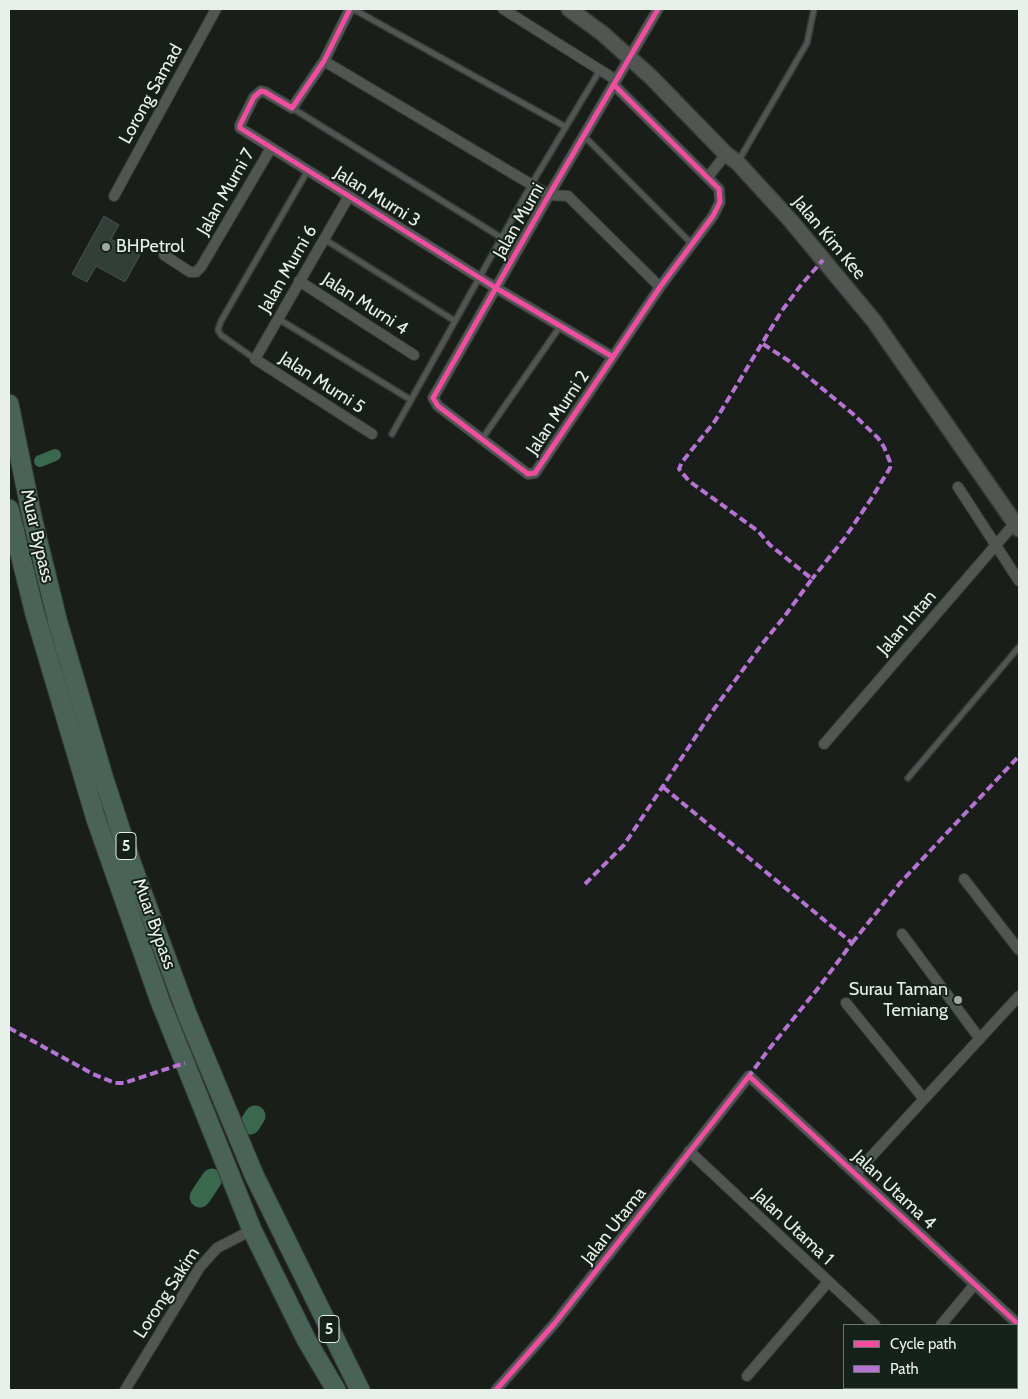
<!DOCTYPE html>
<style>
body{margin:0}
#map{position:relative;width:1028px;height:1399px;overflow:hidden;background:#191e1b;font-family:Cabin,sans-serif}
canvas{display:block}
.frame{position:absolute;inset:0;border:10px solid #e9efeb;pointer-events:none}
.legend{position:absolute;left:843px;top:1324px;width:175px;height:65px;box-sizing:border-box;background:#16211b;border:1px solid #6a736e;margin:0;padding:6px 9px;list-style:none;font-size:15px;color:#e9efeb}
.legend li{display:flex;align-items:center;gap:10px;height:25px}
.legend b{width:25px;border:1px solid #6a736e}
</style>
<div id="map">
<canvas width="1028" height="1399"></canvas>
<div class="frame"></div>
<ul class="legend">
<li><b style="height:6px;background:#ef4d9e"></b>Cycle path</li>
<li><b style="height:6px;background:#b673d3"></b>Path</li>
</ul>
</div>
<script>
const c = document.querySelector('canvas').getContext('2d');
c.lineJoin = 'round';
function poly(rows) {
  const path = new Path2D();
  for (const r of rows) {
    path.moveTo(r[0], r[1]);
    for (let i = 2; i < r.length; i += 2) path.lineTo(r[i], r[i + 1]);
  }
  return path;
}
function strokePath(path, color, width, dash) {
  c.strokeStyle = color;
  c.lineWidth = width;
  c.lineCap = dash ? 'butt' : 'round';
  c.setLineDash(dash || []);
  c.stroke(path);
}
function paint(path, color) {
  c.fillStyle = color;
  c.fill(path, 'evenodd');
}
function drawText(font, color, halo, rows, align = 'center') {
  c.font = font + ' Cabin,sans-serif';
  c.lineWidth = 4;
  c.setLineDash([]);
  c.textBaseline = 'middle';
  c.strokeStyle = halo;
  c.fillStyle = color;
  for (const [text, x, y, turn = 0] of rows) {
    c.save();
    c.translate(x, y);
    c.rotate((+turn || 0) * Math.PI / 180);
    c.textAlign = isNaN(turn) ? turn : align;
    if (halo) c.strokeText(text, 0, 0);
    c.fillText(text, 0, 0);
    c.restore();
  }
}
const canal = poly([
 [40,461,55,455]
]);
const river = poly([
 [250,1124,255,1116],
 [200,1197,212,1179]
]);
const building = poly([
 [104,216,119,225,111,239,140,255,125,282,96,266,87,282,72,274,104,216]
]);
const lane = poly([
 [353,9,566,127],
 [292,108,502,238],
 [584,136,692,244],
 [739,160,807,43,814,9],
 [324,239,455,321],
 [277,318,411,400],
 [255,359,221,335,218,330,221,321,308,170],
 [392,434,531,185,600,70],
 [482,439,561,325],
 [908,778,1019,647]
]);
const street = poly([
 [350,9,324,61,292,108,265,92,261,91,254,97,240,125,240,128,496,288,613,357],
 [503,9,616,80],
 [324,61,549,195,568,196,660,287],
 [614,85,719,189,720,202,713,216,660,287,535,473,528,474,438,406,433,398,549,195,658,9],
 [708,177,726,154],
 [114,196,216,9],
 [349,196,255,359,372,434],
 [164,255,190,272,196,272,201,267,271,148],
 [299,281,414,355],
 [958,487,1019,581],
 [824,744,1015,523],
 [964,879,1019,950],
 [902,934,980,1039],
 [846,1003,924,1099],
 [689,1151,875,1325],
 [856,1173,1019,996],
 [941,1325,975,1284],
 [747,1376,828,1282],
 [125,1390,200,1267,217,1248,252,1230],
 [496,1390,555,1323,749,1076,1019,1325],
 [887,1390,889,1388]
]);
const secondary = poly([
 [569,9,602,33,651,77,726,154,737,162,791,221,874,321,1019,529]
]);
const highway = poly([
 [9,404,32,517,58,623,103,776,132,865,187,1014,254,1175,360,1390],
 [9,509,35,614,96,819,160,1001,252,1230,307,1341,336,1390]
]);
const quiet = poly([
 [763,344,789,361,853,414,878,438,884,447,890,462,890,468,871,499,844,539,812,579],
 [663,787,852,943,819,987,769,1049,749,1076],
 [585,884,624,845,714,709,762,644,784,617,812,579,770,545,758,531,689,481,679,469,682,462,715,421,781,312,801,285,823,260],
 [852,943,900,883,1019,756],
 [9,1028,93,1074,115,1083,124,1083,185,1063]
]);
const cycleway = poly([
 [350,9,324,61,292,108,265,92,261,91,254,97,240,125,240,128,496,288,613,357],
 [614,85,719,189,720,202,713,216,660,287,535,473,528,474,438,406,433,398,549,195,658,9],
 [496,1390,555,1323,749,1076,1019,1325]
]);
const markers = [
 [106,247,5,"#a0a6a2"],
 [958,1000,5,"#a0a6a2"]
];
const shields = [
 [126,846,20],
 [329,1329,20]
];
const shieldNames = [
 ["5",126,846],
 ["5",329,1329]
];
const streetNames = [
 ["Lorong Samad",151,94,-61],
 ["Jalan Murni 7",226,192,-60],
 ["Jalan Murni 3",377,197,32],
 ["Jalan Murni",519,221,-60],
 ["Jalan Kim Kee",829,238,50],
 ["Jalan Murni 6",288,269,-60],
 ["Jalan Murni 4",365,304,33],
 ["Jalan Murni 5",322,383,33],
 ["Jalan Murni 2",558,413,-56],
 ["Muar Bypass",37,536,77],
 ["Jalan Intan",907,623,-49],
 ["Muar Bypass",154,924,70],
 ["Jalan Utama 4",894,1190,43],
 ["Jalan Utama",614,1226,-52],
 ["Jalan Utama 1",793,1227,43],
 ["Lorong Sakim",167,1293,-57]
];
const poiNames = [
 ["BHPetrol",116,247],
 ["Surau Taman",948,990,"right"],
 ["Temiang",948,1011,"right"]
];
strokePath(canal, '#3a684f', 12);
strokePath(river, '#3a684f', 21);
paint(building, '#323f38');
strokePath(building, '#4c504e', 1);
strokePath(lane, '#353a37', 8);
strokePath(street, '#353a37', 12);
strokePath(secondary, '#353a37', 18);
strokePath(highway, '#353a37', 21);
strokePath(lane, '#525653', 5);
strokePath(street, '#525653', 10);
strokePath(secondary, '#525653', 15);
strokePath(highway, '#496358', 19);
strokePath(quiet, '#b673d3', 4, [8, 4]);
strokePath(cycleway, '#ef4d9e', 5);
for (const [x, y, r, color] of markers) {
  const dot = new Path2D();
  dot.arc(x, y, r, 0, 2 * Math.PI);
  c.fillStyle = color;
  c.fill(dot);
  strokePath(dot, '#16211b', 2);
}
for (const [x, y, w] of shields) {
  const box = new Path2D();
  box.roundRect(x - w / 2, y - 13.5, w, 27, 4);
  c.fillStyle = '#16211b';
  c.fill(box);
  strokePath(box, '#e9efeb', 1);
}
drawText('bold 16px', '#e9efeb', null, shieldNames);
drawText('18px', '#e9efeb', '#16211b', streetNames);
drawText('18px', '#e9efeb', '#16211b', poiNames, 'left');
</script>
